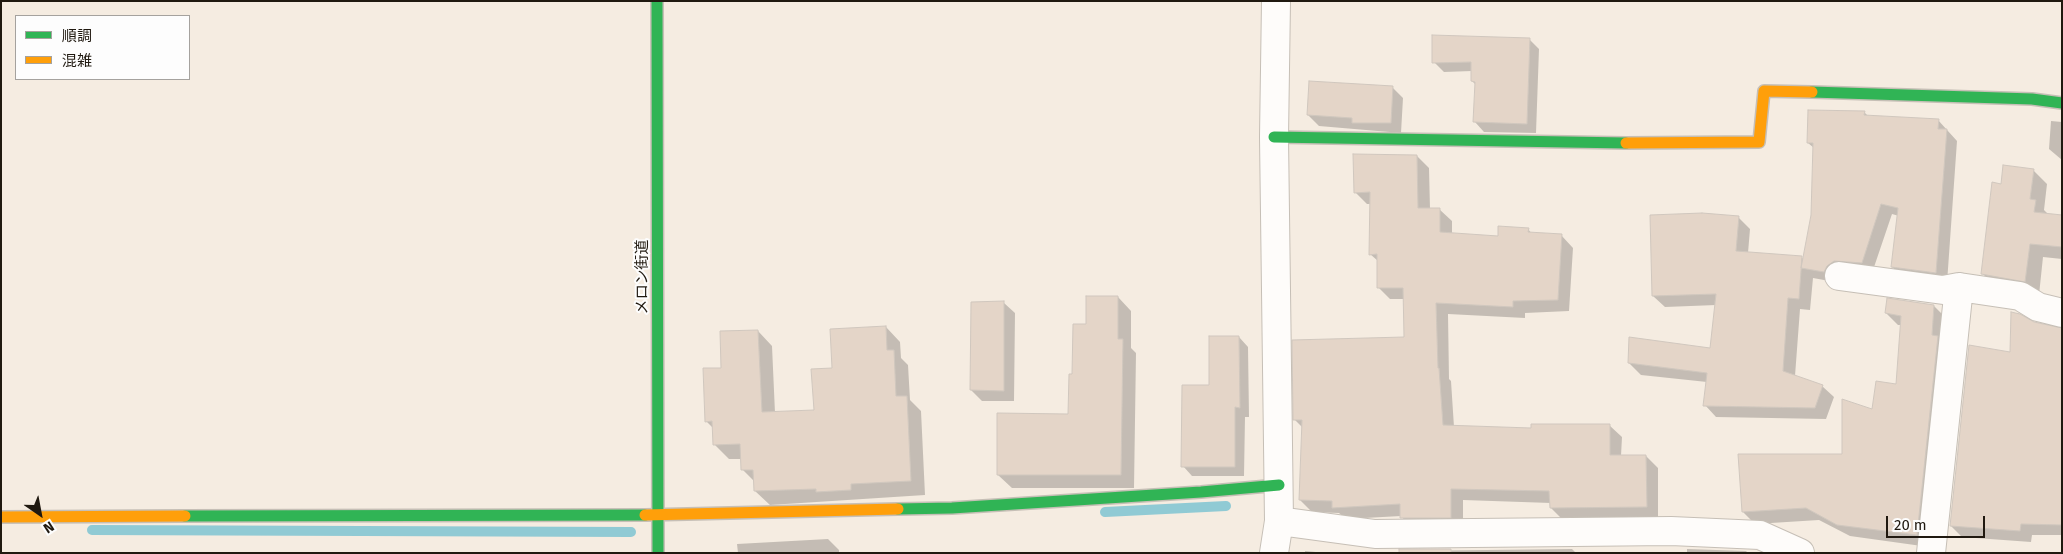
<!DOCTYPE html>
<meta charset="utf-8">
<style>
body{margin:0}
#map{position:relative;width:2063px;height:554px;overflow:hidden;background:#f5ece1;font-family:"Fira Sans","Noto Sans JP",sans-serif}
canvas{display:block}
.frame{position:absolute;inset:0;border:2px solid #201910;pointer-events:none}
.legend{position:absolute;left:15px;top:15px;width:175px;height:65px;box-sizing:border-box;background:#fdfdfd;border:1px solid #a5a29e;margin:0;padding:6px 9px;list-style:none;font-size:15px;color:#201910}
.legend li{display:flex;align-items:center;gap:10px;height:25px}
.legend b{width:25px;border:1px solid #a5a29e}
.north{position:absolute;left:15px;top:489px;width:50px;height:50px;-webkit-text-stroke:4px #fdfdfd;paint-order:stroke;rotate:147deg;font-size:14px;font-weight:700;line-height:20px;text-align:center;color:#201910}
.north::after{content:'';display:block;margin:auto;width:18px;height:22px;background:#201910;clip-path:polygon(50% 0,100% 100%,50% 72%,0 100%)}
.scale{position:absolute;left:1886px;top:516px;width:99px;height:22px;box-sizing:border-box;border:2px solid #201910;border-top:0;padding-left:6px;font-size:15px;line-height:18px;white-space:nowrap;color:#201910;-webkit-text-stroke:4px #fdfdfd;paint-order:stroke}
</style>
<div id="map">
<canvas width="2063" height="554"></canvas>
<div class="frame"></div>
<ul class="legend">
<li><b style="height:6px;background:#30b455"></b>順調</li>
<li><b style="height:6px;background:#ff9f0a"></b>混雑</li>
</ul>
<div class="north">N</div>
<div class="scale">20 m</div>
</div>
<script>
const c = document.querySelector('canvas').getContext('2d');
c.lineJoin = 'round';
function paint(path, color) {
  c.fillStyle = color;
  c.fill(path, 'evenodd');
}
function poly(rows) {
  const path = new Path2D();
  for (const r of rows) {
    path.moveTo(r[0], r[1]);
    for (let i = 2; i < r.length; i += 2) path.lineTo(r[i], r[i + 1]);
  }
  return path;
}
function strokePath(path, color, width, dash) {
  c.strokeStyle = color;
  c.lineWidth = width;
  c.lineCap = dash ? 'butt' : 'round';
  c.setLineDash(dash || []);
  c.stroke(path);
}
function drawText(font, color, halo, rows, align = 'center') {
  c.font = font + ' "Fira Sans","Noto Sans JP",sans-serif';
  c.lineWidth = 4;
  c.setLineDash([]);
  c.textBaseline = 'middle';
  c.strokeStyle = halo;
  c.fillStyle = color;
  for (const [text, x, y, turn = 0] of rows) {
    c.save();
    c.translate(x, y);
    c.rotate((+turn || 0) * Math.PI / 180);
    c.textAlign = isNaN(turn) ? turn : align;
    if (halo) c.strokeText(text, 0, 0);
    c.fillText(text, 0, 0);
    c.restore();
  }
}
const shadow = poly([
 [1529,39,1539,49,1536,133,1484,132,1475,122,1476,85,1472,81,1472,71,1444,72,1434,62],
 [1392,87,1403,98,1401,133,1319,126,1308,115],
 [1864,112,1868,116,1938,120,1957,141,1947,283,1903,277,1892,267,1899,216,1892,214,1872,273,1835,282,1813,278,1810,310,1800,309,1795,376,1822,386,1834,397,1826,419,1716,417,1705,405,1707,382,1641,375,1629,363,1711,349,1716,305,1665,307,1653,296,1738,217,1750,229,1748,253,1802,258,1804,260,1812,215,1814,148,1808,143],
 [2051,121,2062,122,2062,160,2049,149],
 [1417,156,1429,168,1430,209,1439,209,1452,221,1452,234,1499,237,1528,229,1532,234,1561,235,1573,248,1569,311,1525,313,1525,318,1448,314,1449,379,1451,381,1454,427,1532,429,1609,425,1622,437,1621,456,1646,456,1658,468,1658,519,1563,520,1551,508,1551,503,1463,500,1463,529,1413,530,1401,516,1346,519,1339,513,1312,512,1300,500,1303,428,1295,420,1405,338,1404,299,1390,299,1378,287,1378,261,1370,254,1371,204,1367,204,1355,192],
 [2033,170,2047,184,2044,210,2049,215,2062,216,2062,259,2043,257,2039,295,1997,288,1983,274,2002,185],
 [1118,297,1131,311,1131,348,1136,353,1134,488,1012,488,998,475,1070,415,1073,376,1087,325],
 [1004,303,1015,313,1014,401,982,401,971,390],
 [1934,306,1946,318,1929,547,1850,536,1819,520,1755,524,1743,512,1843,455,1873,411,1897,385,1902,325,1898,325,1886,313],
 [2033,323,2062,329,2062,535,2032,535,2031,542,1962,537,1951,526,2011,354],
 [886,327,900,342,901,358,908,365,910,400,921,411,925,495,770,505,755,491,755,482,743,470,742,459,729,459,715,445,714,429,706,421,722,369,758,331,772,346,775,413,815,411,833,369],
 [1239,337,1248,347,1249,417,1245,417,1244,476,1192,476,1183,466],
 [828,539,839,550,839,553,738,553,737,544],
 [1572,549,1576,553,1400,553,1400,551],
 [1687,549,1746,551,1748,553,1687,553],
 [1305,551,1327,553,1305,553]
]);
const stream = poly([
 [1105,512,1226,506],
 [92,530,631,532]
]);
const building = poly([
 [1432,35,1530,38,1527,124,1473,122,1475,82,1471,81,1471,62,1432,63,1432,35],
 [1309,81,1393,86,1391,123,1352,123,1352,118,1307,115,1309,81],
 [1808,110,1865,111,1864,115,1939,119,1938,129,1947,129,1936,273,1891,267,1898,208,1881,204,1862,263,1834,261,1827,266,1824,272,1801,268,1811,215,1813,143,1807,143,1808,110],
 [1353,154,1417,155,1418,208,1440,208,1440,232,1498,236,1498,226,1529,228,1528,232,1562,234,1558,300,1513,301,1513,307,1436,303,1438,368,1439,368,1443,425,1531,428,1531,424,1610,424,1610,455,1646,455,1647,507,1550,508,1549,491,1451,489,1451,518,1400,518,1400,504,1332,508,1332,501,1299,500,1302,420,1293,420,1292,340,1404,337,1403,288,1377,288,1377,254,1369,255,1370,192,1354,193,1353,154],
 [2003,165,2034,169,2030,199,2036,200,2034,212,2062,215,2062,247,2030,244,2025,282,1981,274,1992,182,2001,184,2003,165],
 [1702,213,1739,216,1736,251,1802,256,1799,299,1788,298,1783,371,1823,385,1815,408,1703,406,1707,373,1628,363,1629,337,1710,348,1716,294,1652,296,1650,215,1702,213],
 [1086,296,1118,296,1118,339,1123,339,1121,475,997,475,997,413,1068,414,1069,374,1072,374,1073,324,1086,324,1086,296],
 [1887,298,1934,305,1932,335,1938,336,1917,535,1837,525,1806,508,1742,512,1738,454,1842,454,1842,399,1872,409,1876,381,1896,384,1901,316,1885,313,1887,298],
 [1004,301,1004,391,970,390,971,302,1004,301],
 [2011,312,2020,314,2034,322,2062,328,2062,525,2021,524,2020,531,1950,526,1969,345,2010,352,2011,312],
 [886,326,887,350,894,350,896,396,907,396,911,481,851,484,851,490,816,492,816,489,754,491,753,470,741,470,740,444,713,445,712,421,705,422,703,368,721,368,720,331,758,330,762,412,814,410,811,369,832,368,830,329,886,326],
 [1209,336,1239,336,1240,408,1235,407,1235,467,1181,467,1182,385,1209,385,1209,336],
 [1399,549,1451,549,1451,553,1399,553,1399,549]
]);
const street = poly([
 [1839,276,1943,290,1959,287,2020,296,2038,307,2062,313],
 [1279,521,1375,534,1671,531,1760,535,1800,553],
 [1274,553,1279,521,1274,137,1276,1],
 [1931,553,1959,287]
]);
const fast = poly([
 [657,1,658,553],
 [1812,92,2032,99,2062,103],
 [1274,137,1626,143],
 [898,509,952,508,1201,492,1279,485],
 [185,516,645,515]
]);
const slow = poly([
 [1626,143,1759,142,1764,91,1812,92],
 [645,515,898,509],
 [1,517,185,516]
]);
const streetNames = [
 ["メロン街道",643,277,-90]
];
paint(shadow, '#0003');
strokePath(stream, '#90cad4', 10);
paint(building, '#e4d5c8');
strokePath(building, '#d0c7be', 1);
strokePath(street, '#c6bfb6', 30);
strokePath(fast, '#c6bfb6', 14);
strokePath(slow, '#c6bfb6', 14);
strokePath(street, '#fefcfa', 28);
strokePath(fast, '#30b455', 11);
strokePath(slow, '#ff9f0a', 11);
drawText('15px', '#201910', '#fdfdfd', streetNames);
</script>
